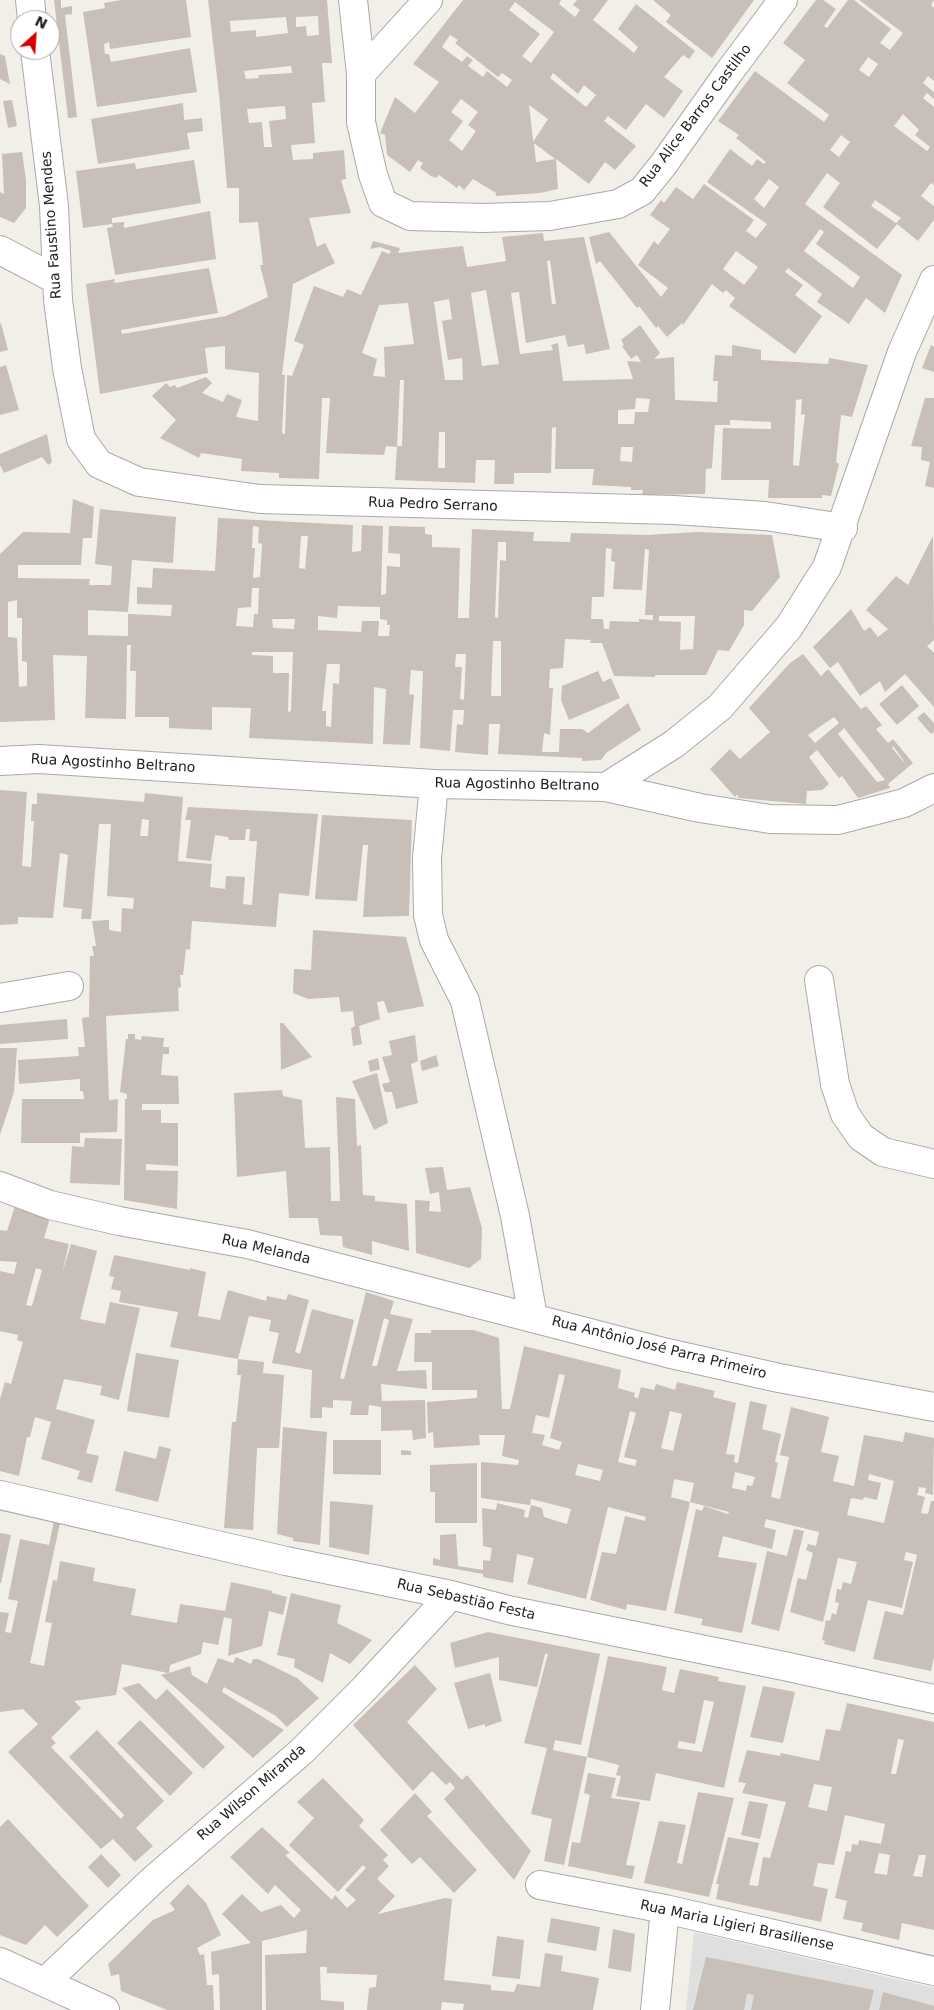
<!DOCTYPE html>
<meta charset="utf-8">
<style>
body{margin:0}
#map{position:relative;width:934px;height:2010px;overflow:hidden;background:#f2efe9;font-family:"DejaVu Sans",sans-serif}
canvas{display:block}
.north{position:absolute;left:10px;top:10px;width:50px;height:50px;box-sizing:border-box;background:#fff;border:1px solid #a7a7a7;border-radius:50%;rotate:26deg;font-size:14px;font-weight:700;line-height:20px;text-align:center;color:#222}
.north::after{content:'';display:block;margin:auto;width:18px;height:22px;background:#d40000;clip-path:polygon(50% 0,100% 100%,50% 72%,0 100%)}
</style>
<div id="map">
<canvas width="934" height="2010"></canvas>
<div class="north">N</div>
</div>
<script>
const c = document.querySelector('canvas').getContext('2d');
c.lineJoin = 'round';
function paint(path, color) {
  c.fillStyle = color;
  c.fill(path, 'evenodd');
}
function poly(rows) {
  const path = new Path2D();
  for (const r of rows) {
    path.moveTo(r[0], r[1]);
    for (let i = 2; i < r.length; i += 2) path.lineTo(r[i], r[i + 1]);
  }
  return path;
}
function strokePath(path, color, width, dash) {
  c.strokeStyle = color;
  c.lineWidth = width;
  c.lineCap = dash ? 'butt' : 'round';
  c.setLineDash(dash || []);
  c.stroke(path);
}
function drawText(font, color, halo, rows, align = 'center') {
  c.font = font + ' "DejaVu Sans",sans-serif';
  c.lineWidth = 4.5;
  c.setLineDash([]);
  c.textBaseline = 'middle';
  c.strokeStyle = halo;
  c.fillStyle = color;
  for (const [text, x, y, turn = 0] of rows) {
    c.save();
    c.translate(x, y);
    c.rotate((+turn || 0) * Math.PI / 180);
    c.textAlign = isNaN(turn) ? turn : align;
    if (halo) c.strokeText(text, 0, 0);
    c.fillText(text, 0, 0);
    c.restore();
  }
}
const residential = poly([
 [694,1932,934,1988,934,2010,686,2010]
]);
const building = poly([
 [54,0,61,0,61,8,72,6,72,14,65,15,77,117,71,118,68,118],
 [121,0,186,0,191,37,110,49,109,42,104,44,105,54,109,54,111,62,190,48,197,92,97,107,83,12,105,8,104,3],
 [208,0,327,0,332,63,322,63,325,102,312,103,315,143,291,145,293,160,313,159,313,153,344,150,346,179,341,180,351,213,309,218,317,247,325,243,335,263,293,284,282,375,285,375,282,433,285,434,287,375,292,376,304,345,294,341,314,286,343,297,347,289,361,295,382,251,389,254,391,251,380,247,370,249,373,241,400,248,398,253,463,246,467,267,506,261,502,237,543,233,544,241,584,237,610,349,586,354,584,344,568,347,565,335,526,343,519,292,511,293,520,354,553,350,551,345,558,343,563,381,633,379,627,361,641,362,637,355,631,359,622,346,624,345,621,340,640,325,660,353,654,359,674,357,675,400,717,402,718,381,713,381,715,355,732,356,732,345,761,350,761,360,828,364,829,358,868,365,852,417,841,415,836,462,839,464,831,496,822,495,822,498,768,498,769,480,721,480,723,428,771,429,771,422,730,420,730,425,715,425,712,468,706,469,705,494,642,495,643,490,631,490,631,487,592,485,594,469,555,469,556,427,552,428,551,473,514,473,514,484,494,484,495,460,476,460,475,483,395,480,397,446,402,446,404,380,400,380,397,447,386,446,384,455,326,453,330,398,322,398,319,479,279,478,279,473,241,471,242,459,201,453,199,458,160,438,176,420,152,396,166,383,170,387,175,385,177,388,206,377,212,383,202,393,223,402,227,394,242,400,236,417,258,421,259,373,225,369,225,346,205,348,208,373,100,394,86,284,115,279,114,283,209,268,218,313,121,330,122,334,226,316,268,297,260,265,263,265,258,222,239,223,239,188,227,188,219,94],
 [318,16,319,35,307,36,306,26,296,27,296,17],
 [286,17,288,33,256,37,256,30,231,32,230,21],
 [291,66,292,73,258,75,259,78,246,79,244,71],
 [285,106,286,119,269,121,272,147,264,147,262,122,249,123,247,109],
 [550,260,556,304,552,304,547,261],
 [486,290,499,364,482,366,471,293],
 [449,299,452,319,442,321,448,360,462,358,463,380,445,380,434,302],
 [408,303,414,344,384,347,385,377,373,376,377,359,362,353,379,305],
 [636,398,650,399,648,412,635,412,634,424,618,424,618,410,635,409],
 [802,399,801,415,805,414,799,466,793,465,796,400],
 [439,432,445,432,445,468,438,468],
 [621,447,633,447,632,462,620,461],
 [463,0,561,0,559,4,575,17,580,10,573,5,577,0,608,0,593,20,634,53,638,47,618,29,636,4,695,51,689,59,683,55,664,77,683,91,664,118,646,104,626,130,608,116,604,121,636,146,615,170,605,162,589,184,556,159,558,189,540,193,496,196,496,193,473,179,464,190,459,185,457,188,439,175,436,178,431,176,420,168,423,163,418,160,410,172,387,155,385,135,380,133,395,97,415,113,439,82,413,64],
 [515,2,554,32,531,63,522,56,540,34,509,10],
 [450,35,458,40,455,43,498,77,502,73,512,80,507,87,487,71,483,77,468,66,473,60,467,56,462,62,442,47],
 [553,73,578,94,584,85,596,95,586,107,550,78],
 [461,99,478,112,468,125,476,131,462,151,449,140,463,121,451,112],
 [529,105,548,119,533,142,533,140],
 [534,143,555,159,536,162],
 [653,0,754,0,712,58,666,22,671,15],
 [816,0,823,0,836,9,824,26,827,28,848,0,854,0,891,29,880,43,890,50,903,33,859,0,934,0,931,5,934,8,934,81,928,76,923,83,934,92,934,99,927,93,923,98,934,107,934,185,931,183,921,196,934,206,934,220,918,241,897,224,877,249,823,207,840,183,827,173,805,204,902,275,885,313,866,298,849,324,817,302,822,294,788,268,785,272,803,285,795,295,822,316,795,354,729,306,735,298,726,290,723,293,712,284,683,325,682,323,667,337,658,326,656,328,639,306,637,308,600,261,596,264,589,237,609,232,661,297,668,288,638,265,654,241,658,245,670,229,650,215,661,200,664,203,676,187,693,199,704,184,754,220,746,231,756,238,767,224,707,182,730,149,752,166,757,159,764,164,766,162,736,138,739,135,718,121,755,71,824,122,829,115,787,83,805,60,783,43],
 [868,57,878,64,869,77,859,70],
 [903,114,919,130,915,135,930,147,927,151,894,126],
 [841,135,850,142,839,157,830,150],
 [769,179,779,187,764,208,754,199],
 [875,200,901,218,896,223,871,206],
 [820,229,824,232,816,244,860,277,853,288,804,251],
 [736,251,758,267,744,285,723,269],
 [0,54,5,56,10,84,0,79],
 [12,100,17,126,8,128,3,101],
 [183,103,184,120,202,118,203,131,187,133,190,149,98,164,91,119],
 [22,152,26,180,26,208,14,223,0,217,0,192,4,194,2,154],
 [194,160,201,203,112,218,112,223,124,222,124,228,210,211,216,259,115,275,107,228,113,227,112,224,83,228,76,171,135,163,136,169],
 [1,323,8,350,0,352,0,324],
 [931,345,934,347,934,372,922,368],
 [6,365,19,410,0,415,0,367],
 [925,398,934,398,934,488,925,486,930,462,921,460,922,447,911,446],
 [47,434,52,462,48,465,42,457,4,473,0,465,0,454],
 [73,499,94,507,92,538,83,538,81,565,18,565,18,578,90,579,89,585,111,585,112,566,95,564,100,509,176,517,173,563,132,560,128,612,88,610,88,635,128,636,128,614,171,616,172,605,137,604,137,587,152,588,153,568,215,571,218,518,353,525,352,552,361,551,362,525,383,526,381,595,386,594,387,566,400,567,400,554,388,553,389,526,425,527,425,534,432,535,432,547,460,548,458,618,469,618,472,529,534,532,533,541,570,542,571,533,646,535,698,532,772,535,780,577,752,611,744,610,744,625,729,651,718,650,706,675,655,675,655,677,614,676,602,643,590,643,591,640,565,639,563,668,550,669,549,688,553,688,550,735,544,733,542,752,559,752,560,729,582,729,588,733,628,703,641,730,606,753,601,760,582,761,582,758,498,754,500,724,489,724,488,755,455,752,457,724,463,725,464,710,453,710,450,751,420,748,423,671,420,671,411,670,409,694,414,695,410,745,383,744,386,689,374,687,373,744,249,738,251,708,212,707,212,730,169,728,169,717,135,717,136,671,130,671,131,645,127,645,126,719,85,718,87,656,53,655,55,720,0,722,0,554,23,532,70,533],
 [253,526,259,527,258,543,262,544,260,577,253,578,255,548,252,548],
 [301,536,308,536,305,569,299,568],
 [498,542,506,542,506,561,500,560,498,618,495,617],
 [606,548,612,549,611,561,615,562,613,589,642,590,645,549,649,550,645,615,653,615,653,620,639,619,639,622,610,621,609,629,604,629,603,619,591,619,592,597,604,597],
 [252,588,259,588,258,614,254,614,253,627,236,626,238,608,251,607],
 [17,600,17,618,22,618,22,661,27,662,27,686,19,687,17,638,8,637,8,602],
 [338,606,380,607,380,619,387,620,387,625,390,625,389,636,378,636,379,621,362,621,361,632,318,630,318,616,337,618],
 [659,616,695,616,693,649,680,650,681,622,659,621],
 [272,619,295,619,294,629,273,628],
 [493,641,501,641,501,696,491,696],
 [252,652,293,652,291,711,288,712,289,673,273,673,273,656,252,655],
 [456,654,466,654,464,700,460,699,462,667,455,667],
 [327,664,340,664,339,684,333,683,331,727,326,726,326,711,322,711],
 [933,536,934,640,927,646,934,653,934,707,905,674,885,692,880,681,860,696,838,662,830,668,813,647,851,609,864,631,870,627,878,637,888,629,866,610,896,576,908,585],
 [803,654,821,676,828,669,861,709,866,706,882,725,876,729,888,743,893,739,913,763,888,784,890,788,858,798,842,776,839,778,817,750,809,757,829,784,822,790,807,791,806,804,738,798,738,794,735,797,710,769,730,749,740,759,770,732,749,708,790,663],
 [834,717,839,723,815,743,808,735],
 [844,728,885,780,877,782,838,734],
 [893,746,904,761,904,762,892,748],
 [598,671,603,682,611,678,620,698,569,720,561,700,562,686],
 [902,685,919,706,897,725,879,704],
 [924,712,934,723,934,732,931,734,917,718],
 [0,790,27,792,22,866,31,867,34,821,31,821,32,804,37,804,37,793,144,802,145,793,183,797,178,861,212,864,210,887,225,889,226,876,245,877,243,904,252,905,257,841,249,841,250,829,246,829,245,840,229,840,228,837,215,835,211,861,186,858,191,820,185,820,188,807,318,814,309,896,279,893,276,927,192,921,190,950,186,949,183,975,180,975,181,987,178,988,179,1011,106,1016,109,1100,118,1099,117,1132,80,1133,80,1143,21,1143,22,1099,84,1099,83,1091,80,1091,80,1079,19,1084,18,1060,79,1056,78,1047,85,1047,82,1018,89,1017,90,956,94,956,92,946,96,946,92,921,109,920,109,930,121,932,122,908,133,909,134,898,107,896,111,824,99,824,91,919,81,919,82,909,63,907,68,855,60,853,53,918,18,917,18,924,0,925],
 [142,819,149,820,148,836,140,836],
 [322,815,412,820,409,916,363,917,368,845,363,845,357,901,315,899],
 [313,930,406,937,424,1006,388,1013,384,1001,377,1002,380,1019,359,1026,362,1044,353,1046,351,1028,355,1026,353,1011,341,1012,339,997,308,999,293,993,294,969,311,970],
 [67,1019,68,1039,0,1044,0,1025],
 [280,1023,283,1023,312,1057,281,1070],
 [128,1034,135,1034,135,1039,141,1040,142,1036,164,1038,163,1047,169,1047,169,1054,163,1054,161,1075,178,1076,179,1104,142,1104,142,1110,161,1110,161,1123,178,1123,178,1166,146,1164,146,1170,178,1171,177,1209,124,1200,125,1099,127,1099,127,1094,120,1092,126,1039,128,1039],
 [415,1035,418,1061,411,1064,418,1103,396,1109,392,1092,385,1092,382,1084,390,1082,382,1057,392,1055,389,1041],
 [0,1048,17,1048,14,1092,0,1135],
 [436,1055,439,1066,422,1071,420,1061],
 [378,1058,380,1069,370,1072,368,1061],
 [377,1073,388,1123,374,1130,352,1081],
 [282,1090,283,1096,302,1100,305,1148,330,1147,331,1201,340,1201,336,1097,355,1099,357,1146,361,1145,363,1195,375,1196,375,1201,407,1204,409,1251,372,1241,372,1255,343,1247,342,1236,320,1235,318,1218,289,1218,286,1171,237,1177,234,1093],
 [85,1138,122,1139,120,1185,70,1183,72,1146,84,1147],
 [443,1167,447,1190,470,1187,482,1228,481,1259,469,1268,416,1253,415,1200,430,1201,429,1211,441,1212,439,1192,430,1194,425,1168],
 [15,1206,50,1218,44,1238,69,1244,62,1273,71,1244,97,1251,80,1319,105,1324,110,1302,140,1308,119,1400,100,1395,102,1386,64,1379,56,1409,95,1420,86,1453,99,1456,92,1483,77,1479,80,1471,41,1459,51,1422,35,1417,30,1437,27,1437,19,1476,0,1471,0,1399,5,1382,11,1384,23,1342,17,1340,18,1335,0,1331,0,1271,14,1274,17,1262,0,1261,0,1230,7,1231],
 [36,1268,42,1270,32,1306,26,1305],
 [114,1255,190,1270,190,1268,206,1272,198,1316,220,1320,228,1290,266,1301,267,1296,286,1300,288,1294,309,1300,295,1352,300,1354,312,1309,354,1320,340,1378,344,1379,366,1292,394,1301,390,1314,413,1319,397,1371,426,1370,427,1389,381,1384,382,1401,425,1400,426,1438,413,1440,412,1430,381,1431,381,1407,369,1405,368,1415,350,1415,352,1401,333,1400,333,1408,322,1407,322,1418,310,1418,312,1370,272,1363,279,1333,269,1331,271,1320,249,1316,238,1359,170,1347,178,1312,119,1302,121,1291,111,1289,114,1277,109,1276],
 [384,1318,389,1320,377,1366,372,1366],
 [431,1330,474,1330,499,1338,502,1409,510,1409,524,1346,621,1370,618,1388,635,1393,634,1397,638,1398,641,1387,654,1390,656,1384,675,1390,677,1382,715,1391,713,1397,736,1403,726,1454,735,1455,734,1462,738,1463,750,1401,767,1405,762,1429,781,1434,775,1462,778,1463,771,1497,780,1499,789,1457,780,1455,791,1407,829,1417,821,1452,839,1456,833,1481,854,1486,864,1435,903,1442,905,1432,934,1438,933,1495,925,1493,926,1488,919,1487,917,1495,925,1497,921,1513,928,1514,931,1501,934,1501,934,1657,931,1671,873,1659,885,1611,903,1615,917,1555,906,1552,904,1560,913,1562,902,1608,868,1600,855,1652,824,1644,825,1641,822,1640,826,1620,830,1621,832,1613,836,1615,839,1603,835,1602,837,1589,841,1590,843,1582,851,1584,857,1562,838,1558,823,1622,790,1612,798,1578,806,1580,813,1553,806,1550,808,1544,816,1546,819,1532,766,1519,764,1527,776,1530,772,1549,723,1536,718,1557,757,1563,742,1633,701,1625,703,1619,674,1613,696,1509,702,1511,704,1506,728,1514,729,1512,690,1502,666,1611,627,1604,626,1610,590,1600,602,1552,616,1554,625,1516,645,1521,646,1517,608,1507,586,1599,527,1584,534,1558,517,1554,513,1583,483,1577,483,1574,433,1565,433,1558,440,1560,440,1535,456,1534,458,1566,483,1570,483,1560,490,1561,492,1548,483,1546,482,1508,496,1510,497,1503,525,1510,524,1517,528,1518,531,1505,542,1508,544,1517,567,1524,571,1509,531,1499,530,1505,481,1498,481,1462,518,1465,519,1460,502,1456,505,1435,479,1435,480,1445,434,1448,433,1432,428,1433,427,1402,477,1398,477,1390,432,1390,432,1362,414,1362,415,1333,431,1333],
 [559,1374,565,1375,550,1438,562,1442,559,1450,542,1445,545,1435,532,1433,536,1415,549,1418],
 [630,1411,636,1413,624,1457,637,1460,635,1466,618,1462],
 [670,1411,682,1414,673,1451,661,1448],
 [578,1464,603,1470,600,1481,575,1475],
 [735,1472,755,1477,752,1486,747,1485,746,1491,732,1488],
 [869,1474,894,1481,884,1523,847,1515,851,1498,863,1500,864,1497,877,1500,881,1483,868,1480],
 [674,1479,694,1483,690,1502,671,1497],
 [136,1353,179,1360,169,1418,127,1411],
 [238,1359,264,1362,263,1373,284,1375,279,1448,257,1448,253,1530,224,1528,232,1422,236,1422,241,1375,237,1375],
 [283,1427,327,1432,320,1545,293,1541,293,1538,277,1534],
 [333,1440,381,1440,381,1475,333,1474],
 [159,1446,171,1449,158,1502,115,1491,124,1451,156,1459],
 [401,1450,411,1451,411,1455,401,1455],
 [477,1463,477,1523,435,1523,435,1492,430,1492,430,1465],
 [330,1501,373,1505,369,1555,329,1547],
 [54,1521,60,1523,30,1663,44,1666,52,1623,45,1622,53,1580,57,1581,60,1561,95,1568,93,1581,136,1589,131,1615,177,1623,180,1604,225,1611,231,1582,272,1591,272,1593,287,1597,283,1615,269,1611,262,1646,228,1656,232,1619,224,1617,218,1645,203,1642,201,1654,170,1665,169,1673,190,1666,192,1675,207,1684,218,1658,233,1663,236,1657,251,1664,253,1659,258,1659,297,1678,319,1698,287,1727,276,1716,224,1687,222,1692,284,1730,253,1758,161,1675,168,1673,122,1664,116,1695,74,1701,81,1708,51,1738,56,1743,51,1747,121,1819,124,1815,69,1757,97,1730,164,1801,136,1828,153,1846,135,1862,113,1839,101,1849,8,1752,38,1724,23,1709,0,1712,0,1612,9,1613,5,1632,11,1633,18,1601,8,1599,20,1539,49,1545],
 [794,1529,804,1531,779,1631,751,1624,767,1551,787,1556],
 [0,1533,11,1535,1,1583,0,1583],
 [291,1593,341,1605,337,1623,372,1640,350,1664,330,1653,323,1683,294,1667,295,1659,277,1655],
 [488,1632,600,1654,581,1745,555,1740,553,1750,587,1757,564,1865,544,1861,552,1819,531,1814,547,1748,524,1743,548,1654,545,1654,537,1687,499,1680,499,1657,455,1668,450,1643],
 [608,1656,667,1667,662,1690,674,1693,680,1669,719,1677,718,1681,746,1686,724,1788,656,1773,650,1801,616,1796,621,1776,616,1775,619,1765,587,1757],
 [704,1700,714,1702,702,1752,677,1748,679,1741,695,1744],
 [415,1665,437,1689,407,1722,462,1780,467,1775,531,1851,514,1880,444,1799,455,1788,450,1782,446,1785,432,1771,413,1791,353,1725],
 [490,1673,502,1721,485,1727,485,1724,468,1729,454,1683],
 [139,1683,156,1700,167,1689,225,1747,203,1769,122,1688],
 [763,1686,795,1692,783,1743,750,1737],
 [847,1703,934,1722,934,1930,902,1923,899,1940,861,1931,863,1923,843,1919,847,1901,835,1898,846,1851,851,1852,852,1844,858,1845,859,1840,881,1844,885,1824,845,1815,834,1865,818,1863,813,1886,828,1889,821,1922,716,1899,719,1884,716,1884,728,1837,759,1843,749,1885,758,1886,763,1857,770,1858,786,1802,742,1793,746,1783,738,1782,747,1750,780,1756,781,1753,819,1761,826,1729,840,1731],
 [898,1739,904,1740,896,1774,891,1774],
 [814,1784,832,1787,827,1811,808,1807],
 [879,1853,890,1855,887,1875,874,1873],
 [919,1855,926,1855,922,1877,913,1876],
 [140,1720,193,1773,170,1796,117,1743],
 [588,1773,616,1778,611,1798,640,1802,626,1865,635,1866,632,1879,568,1866,572,1842,580,1843,590,1795,584,1793],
 [323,1778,364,1820,359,1826,388,1855,383,1860,389,1866,377,1879,395,1896,378,1914,445,1898,452,1899,444,1980,491,1985,491,1990,514,1992,517,1984,540,1987,545,1953,563,1956,561,1971,599,1978,593,2010,463,2010,464,2004,442,2002,441,2010,367,2010,369,1988,376,1987,377,1975,327,1973,327,1967,320,1967,321,2000,344,2002,344,2010,266,2010,265,1955,306,1953,307,1930,262,1941,262,2010,220,2010,219,1974,212,1975,211,1952,251,1943,222,1914,242,1894,261,1912,281,1905,294,1918,301,1910,275,1885,268,1894,230,1857,262,1827,290,1853,285,1855,332,1900,335,1895,347,1908,356,1900,345,1890,366,1868,363,1865,338,1892,289,1845,314,1818,297,1802],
 [698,1792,734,1798,709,1897,644,1883,659,1821,686,1825,677,1863,682,1864],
 [415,1793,432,1812,427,1816,477,1870,454,1893,420,1857,412,1864,380,1830],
 [749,1801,768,1804,760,1839,741,1835],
 [8,1819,89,1906,57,1937,45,1925,26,1945,0,1935,0,1827],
 [101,1854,121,1875,108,1888,88,1867],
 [188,1884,206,1903,221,1935,197,1948,200,1955,204,1954,207,1985,213,1985,214,2010,167,2010,121,1991,119,1974,111,1976,108,1964,153,1920,175,1910,170,1903],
 [551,1918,600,1927,596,1951,547,1942],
 [613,1929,635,1934,631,1972,608,1968],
 [497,1936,524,1940,520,1979,492,1976],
 [706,1957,874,1990,869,2010,751,2010,754,1995,747,1994,744,2010,693,2010],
 [883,1992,934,2006,934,2010,879,2010]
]);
const minor = poly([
 [30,0,32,20],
 [353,0,361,74,361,122,373,175,383,203,410,216,482,218,550,216,618,204,642,191,663,165,729,72,783,0],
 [35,50,54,206,58,300,67,368,81,439,99,464,139,482,260,499,674,510,765,516,843,528],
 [361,74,428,0],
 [0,250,55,279],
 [0,761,39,759,434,784,606,787,674,744,720,707,789,627,827,567,902,352,934,280],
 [434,784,427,858,428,915,434,940,465,1001,515,1216,533,1317],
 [606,787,700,808,770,819,838,820,904,803,934,788],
 [819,980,835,1084,845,1114,861,1137,883,1152,934,1164],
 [0,998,69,986],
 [0,1186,50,1205,119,1221,247,1244,667,1353,779,1378,934,1407],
 [0,1495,286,1561,451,1595,508,1610,784,1666,934,1699],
 [540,1885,665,1909,934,1971],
 [0,1962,105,2010],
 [45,1982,154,1879,302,1751,363,1690,451,1595],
 [655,2010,665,1909]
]);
const streetNames = [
 ["Rua Alice Barros Castilho",696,116,-53],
 ["Rua Faustino Mendes",52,225,-94],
 ["Rua Pedro Serrano",433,505,2],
 ["Rua Agostinho Beltrano",113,764,3],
 ["Rua Agostinho Beltrano",517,785,1],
 ["Rua Melanda",266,1250,13],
 ["Rua Antônio José Parra Primeiro",659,1348,14],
 ["Rua Sebastião Festa",466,1600,13],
 ["Rua Wilson Miranda",252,1793,-41],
 ["Rua Maria Ligieri Brasiliense",737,1926,12]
];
paint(residential, '#e0dfdf');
paint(building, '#c7bfb8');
strokePath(minor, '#a9a9a9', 30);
strokePath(minor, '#fff', 28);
drawText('14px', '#222', '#fff', streetNames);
</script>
